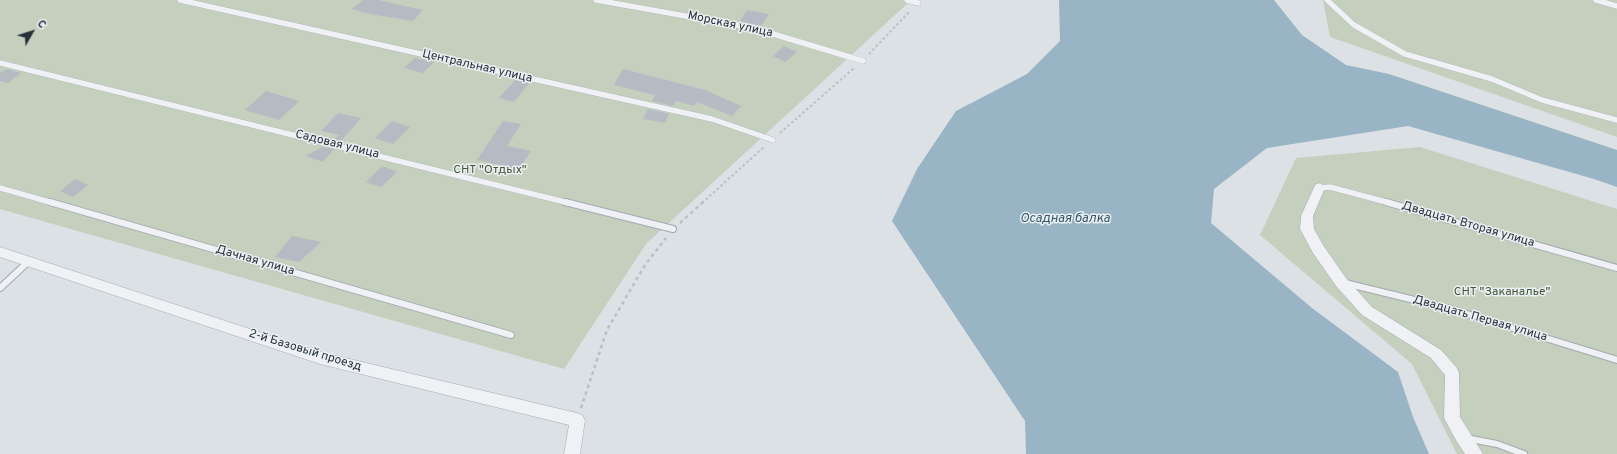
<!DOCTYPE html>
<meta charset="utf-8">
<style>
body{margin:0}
#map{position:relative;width:1617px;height:454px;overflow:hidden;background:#dce1e5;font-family:Overpass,sans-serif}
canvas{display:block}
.north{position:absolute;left:12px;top:12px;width:40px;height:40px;-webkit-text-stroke:3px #ebf0f3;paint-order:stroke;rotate:51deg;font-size:11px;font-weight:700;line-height:16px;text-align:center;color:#27313b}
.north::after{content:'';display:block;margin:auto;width:14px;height:18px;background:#27313b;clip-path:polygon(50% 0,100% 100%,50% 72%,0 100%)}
</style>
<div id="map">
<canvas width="1617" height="454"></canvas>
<div class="north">С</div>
</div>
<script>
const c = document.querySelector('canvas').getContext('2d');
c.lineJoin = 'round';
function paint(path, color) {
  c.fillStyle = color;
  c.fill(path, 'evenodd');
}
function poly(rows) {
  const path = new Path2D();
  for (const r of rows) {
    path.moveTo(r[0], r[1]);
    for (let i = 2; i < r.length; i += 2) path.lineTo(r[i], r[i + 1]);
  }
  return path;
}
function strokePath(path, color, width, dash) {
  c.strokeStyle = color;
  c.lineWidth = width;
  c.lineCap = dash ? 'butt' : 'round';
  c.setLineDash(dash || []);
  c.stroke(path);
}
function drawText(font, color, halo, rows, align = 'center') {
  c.font = font + ' Overpass,sans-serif';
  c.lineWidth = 3;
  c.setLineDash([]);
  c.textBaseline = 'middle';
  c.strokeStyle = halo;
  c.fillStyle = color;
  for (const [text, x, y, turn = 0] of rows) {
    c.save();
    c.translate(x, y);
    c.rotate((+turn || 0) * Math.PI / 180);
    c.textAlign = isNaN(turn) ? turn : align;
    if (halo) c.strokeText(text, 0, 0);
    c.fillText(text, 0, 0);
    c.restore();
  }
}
const green = poly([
 [0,0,908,0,908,3,646,244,564,369,0,209],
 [1323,0,1617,0,1617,137,1330,37],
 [1420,147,1617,209,1617,454,1457,454,1412,364,1260,235,1296,158]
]);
const water = poly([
 [1059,0,1274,0,1302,35,1346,65,1389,74,1617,150,1617,187,1594,179,1408,126,1267,148,1214,189,1211,223,1312,308,1398,372,1413,417,1429,454,1026,454,1025,421,892,221,917,169,956,111,1027,74,1060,41]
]);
const building = poly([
 [363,0,378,0,423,10,413,21,370,14,352,9],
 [747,10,769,14,761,26,740,21],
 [784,46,797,52,785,62,773,56],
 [415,58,434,62,423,73,404,68],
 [8,69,21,73,8,83,0,81,0,73],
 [623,69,705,90,741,106,732,116,697,102,694,106,676,101,673,106,652,101,655,95,614,85],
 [515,80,529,83,514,102,499,98],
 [266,91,299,101,279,120,245,110],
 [648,109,669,114,665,123,643,119],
 [338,113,361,118,340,142,332,140,340,135,321,131],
 [392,121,410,127,393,144,375,138],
 [503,121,521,124,507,146,531,151,519,169,477,160],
 [322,147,334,149,323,162,306,156],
 [382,166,397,172,381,187,366,182],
 [75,179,88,185,73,197,60,191],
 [292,236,321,242,299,262,275,257]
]);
const pathFar1 = poly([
 [869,54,910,11],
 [780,133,854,68],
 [702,203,764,147]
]);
const path = poly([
 [680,223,703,202],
 [581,408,607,330,645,265,666,238]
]);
const serviceFar1 = poly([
 [180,0,712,119,773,140],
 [596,0,753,28,863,61],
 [907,0,918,3],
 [1327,0,1354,25,1405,54,1492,79,1542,100,1617,120],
 [1596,0,1617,6],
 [0,63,569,203],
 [0,188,53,203],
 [1319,188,1330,187,1390,203]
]);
const service = poly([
 [50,202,511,335],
 [565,202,673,229],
 [1386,202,1617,268],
 [1345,283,1451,309,1617,360],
 [0,288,29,261],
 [1466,438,1497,444,1524,454]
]);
const minor = poly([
 [1319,183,1323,185,1325,188,1313,216,1314,229,1323,245,1346,278,1372,307,1441,350,1457,368,1459,373,1460,417,1483,454,1465,454,1457,442,1444,418,1445,375,1431,358,1362,315,1336,286,1313,253,1300,229,1301,216,1315,185,1319,183],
 [0,247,320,352,577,413,582,415,585,420,580,454,564,454,569,425,320,364,0,257,0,247]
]);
const streetNames = [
 ["Морская улица",730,25,12],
 ["Центральная улица",477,67,13],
 ["Садовая улица",337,145,14],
 ["Двадцать Вторая улица",1468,225,16],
 ["Дачная улица",255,261,16],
 ["Двадцать Первая улица",1480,319,16],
 ["2-й Базовый проезд",305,351,17]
];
const parkNames = [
 ["СНТ \"Отдых\"",490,171],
 ["СНТ \"Заканалье\"",1502,293]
];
const waterNames = [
 ["Осадная балка",1065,219]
];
paint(green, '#c5cfbe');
paint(water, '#99b4c4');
paint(building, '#b4bbc2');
strokePath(serviceFar1, '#a2a9af', 6);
strokePath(service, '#a2a9af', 8);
strokePath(minor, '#a2a9af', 1);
strokePath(pathFar1, '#bbbfc4', 2, [2.5, 2.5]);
strokePath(path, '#bbbfc4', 2.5, [3.5, 3.5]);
strokePath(serviceFar1, '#eff1f4', 5.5);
strokePath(service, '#eff1f4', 6);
paint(minor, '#eff1f4');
drawText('12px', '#27313b', '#ebf0f3', streetNames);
drawText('12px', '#405535', '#ebf0f3', parkNames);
drawText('italic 13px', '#34556c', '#ebf0f3', waterNames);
</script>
